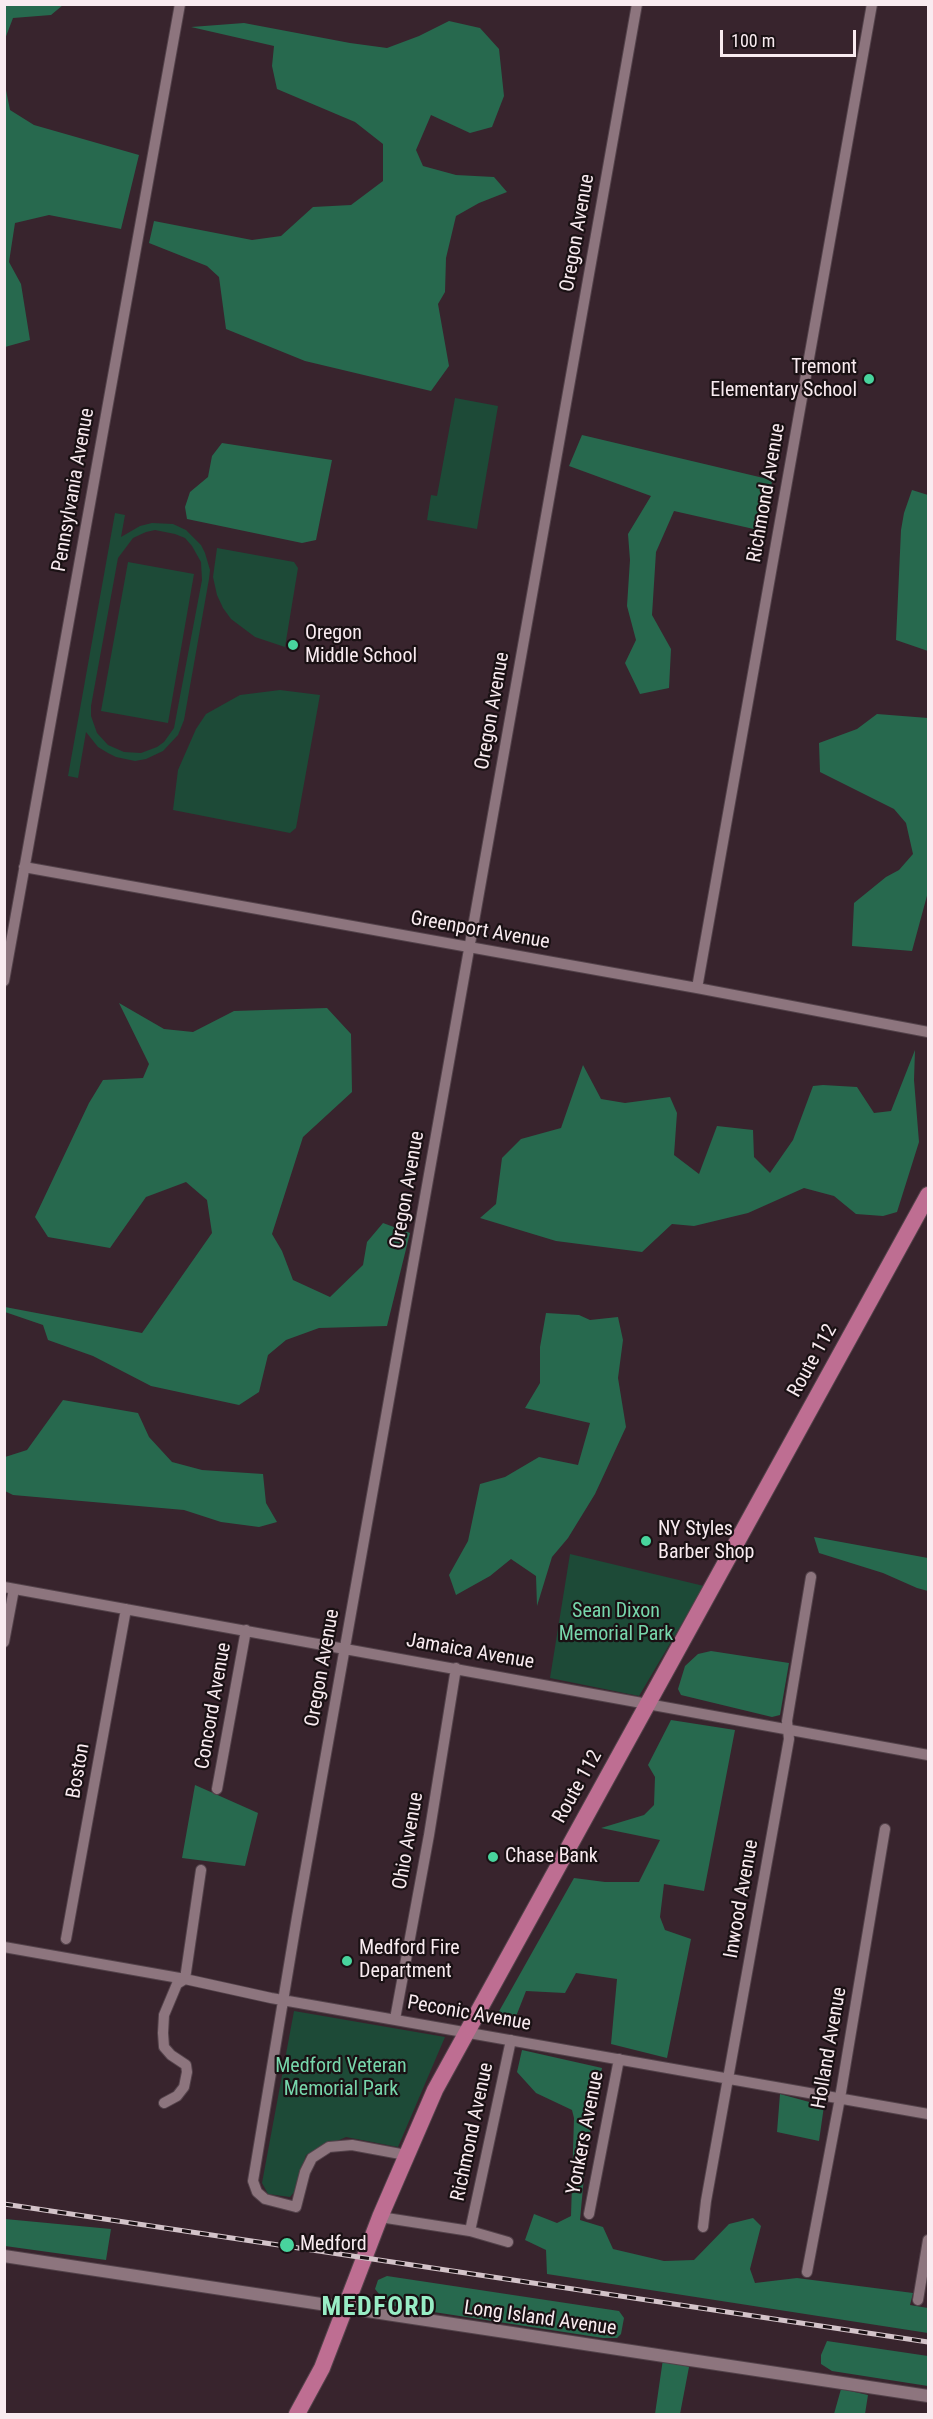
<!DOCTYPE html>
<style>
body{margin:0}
#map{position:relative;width:933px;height:2419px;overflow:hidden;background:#38242d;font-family:"Roboto Condensed",sans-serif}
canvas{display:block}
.frame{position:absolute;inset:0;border:6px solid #f9ebf0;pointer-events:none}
.scale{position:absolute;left:720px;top:30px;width:136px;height:27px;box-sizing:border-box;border:3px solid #f9ebf0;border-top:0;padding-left:8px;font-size:18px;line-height:21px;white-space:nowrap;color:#f9ebf0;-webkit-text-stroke:4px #1a1114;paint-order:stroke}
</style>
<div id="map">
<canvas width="933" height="2419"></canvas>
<div class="frame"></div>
<div class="scale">100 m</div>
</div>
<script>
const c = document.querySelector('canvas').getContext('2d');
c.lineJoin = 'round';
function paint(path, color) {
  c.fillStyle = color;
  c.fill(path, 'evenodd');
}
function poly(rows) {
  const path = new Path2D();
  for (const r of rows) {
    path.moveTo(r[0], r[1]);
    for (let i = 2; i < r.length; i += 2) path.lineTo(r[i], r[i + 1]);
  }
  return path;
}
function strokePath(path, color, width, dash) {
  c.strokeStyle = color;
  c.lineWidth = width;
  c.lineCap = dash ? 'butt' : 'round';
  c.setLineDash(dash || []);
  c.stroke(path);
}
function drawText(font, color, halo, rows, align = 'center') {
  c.font = font + ' "Roboto Condensed",sans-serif';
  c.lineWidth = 4.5;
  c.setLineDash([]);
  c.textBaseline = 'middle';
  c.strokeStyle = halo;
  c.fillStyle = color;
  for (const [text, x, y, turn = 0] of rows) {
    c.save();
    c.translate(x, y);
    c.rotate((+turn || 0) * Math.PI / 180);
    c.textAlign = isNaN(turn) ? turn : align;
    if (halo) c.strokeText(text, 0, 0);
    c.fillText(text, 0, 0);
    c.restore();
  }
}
const green = poly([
 [455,398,498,406,477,529,427,520,431,495,437,496],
 [115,513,125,515,121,537,140,526,152,523,173,524,186,530,201,545,205,553,210,570,209,579,184,720,178,735,163,751,146,759,135,761,116,757,108,753,98,747,86,732,78,778,68,776],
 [155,530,175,534,185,538,192,546,201,562,202,580,174,728,164,742,157,747,141,753,124,752,108,745,97,733,91,716,91,706,118,558,133,538,146,532],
 [217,548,294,562,298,568,285,647,255,637,231,619,223,608,217,595,213,577],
 [128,562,194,574,168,723,101,711],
 [280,690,320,695,296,828,290,833,173,810,178,770,196,729,206,714,240,695],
 [570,1554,704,1586,639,1696,550,1678],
 [294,2011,445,2037,398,2147,346,2137,306,2155,296,2190,290,2197,268,2194,262,2183]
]);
const forest = poly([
 [5,4,63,4,63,5,51,15,13,18,5,39],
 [449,21,480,28,499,49,504,96,492,127,470,133,431,115,416,150,423,166,456,175,494,177,507,192,479,203,456,216,446,258,445,292,438,304,449,366,431,391,305,361,226,329,219,277,207,266,149,243,154,221,252,240,281,236,313,207,351,205,383,181,383,144,355,122,277,89,272,66,274,46,191,27,244,23,350,43,387,48,419,36],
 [4,80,10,110,34,125,139,155,121,229,49,215,15,223,9,262,21,284,30,340,5,347],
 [582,435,772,480,767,532,674,511,656,552,652,615,671,649,669,688,640,694,625,663,636,640,627,606,630,560,628,534,651,496,569,466],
 [222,443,332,460,316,540,302,543,187,519,185,507,190,492,208,477,212,456],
 [912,490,928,495,928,651,896,640,901,530,904,513],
 [877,714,928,718,928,892,912,951,852,946,854,903,886,877,899,870,913,854,906,823,894,809,820,772,819,743,857,729],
 [119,1003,164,1029,193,1032,234,1011,327,1008,351,1034,352,1092,303,1137,272,1234,282,1251,293,1280,330,1297,363,1265,367,1242,383,1223,410,1233,387,1326,319,1328,286,1340,268,1355,259,1392,239,1405,151,1386,93,1356,48,1340,43,1325,5,1312,5,1307,142,1333,212,1233,207,1200,186,1182,146,1197,110,1248,48,1237,35,1217,89,1103,103,1080,143,1078,149,1064],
 [915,1050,914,1080,919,1142,897,1212,883,1216,856,1214,834,1196,804,1188,748,1213,694,1226,672,1224,642,1252,556,1241,480,1218,496,1204,502,1158,521,1139,561,1128,583,1065,601,1099,625,1103,670,1097,677,1113,674,1155,699,1174,717,1126,753,1130,754,1157,770,1173,793,1140,813,1086,823,1085,857,1087,874,1113,891,1111],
 [546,1313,579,1315,590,1320,618,1317,623,1340,618,1378,626,1427,595,1494,568,1538,552,1557,537,1606,536,1576,511,1559,490,1576,456,1595,449,1575,468,1541,480,1484,505,1477,539,1457,578,1465,590,1423,525,1408,540,1383,540,1347],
 [63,1400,138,1413,149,1437,172,1462,202,1470,263,1474,266,1503,277,1522,259,1527,221,1522,184,1510,13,1495,5,1491,5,1457,27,1450],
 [814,1537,928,1558,928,1591,917,1588,883,1573,819,1553],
 [711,1651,789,1663,780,1715,772,1717,681,1695,678,1689,685,1666,698,1654],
 [671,1720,735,1730,704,1891,664,1884,660,1917,665,1930,691,1939,667,2058,611,2044,617,1979,576,1973,565,1993,526,1991,513,2024,493,2022,574,1878,605,1882,639,1882,660,1840,601,1828,644,1815,654,1805,655,1777,648,1765],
 [195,1785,258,1813,245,1866,182,1858],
 [522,2050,602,2068,586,2155,580,2220,603,2227,613,2249,664,2261,694,2260,729,2224,753,2218,761,2226,750,2269,755,2283,797,2278,913,2293,910,2305,928,2308,928,2333,547,2274,546,2250,525,2240,534,2214,557,2223,571,2216,574,2118,572,2110,536,2093,517,2072],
 [780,2094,824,2106,819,2141,777,2132],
 [5,2219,111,2229,106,2260,5,2246],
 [387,2276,619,2311,624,2318,621,2334,617,2338,603,2338,388,2305,375,2289,378,2280],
 [827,2341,928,2356,928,2386,832,2371,821,2364,821,2355],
 [663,2359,689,2367,680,2414,655,2414],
 [841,2389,868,2395,865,2414,834,2414]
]);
const minor = poly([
 [24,867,697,988,928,1032],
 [4,981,180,4],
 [697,988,872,4],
 [4,1587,928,1755],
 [4,1642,14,1589],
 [217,1789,246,1630],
 [66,1939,126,1609],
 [4,1947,185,1979,271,1998,928,2114],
 [395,2019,429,1835,456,1668],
 [164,2103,177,2096,184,2087,187,2072,186,2065,171,2055,164,2047,163,2033,164,2015,177,1984,185,1979,201,1870],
 [406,2155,352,2145,329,2147,312,2158,305,2172,296,2207,265,2199,257,2192,253,2181,297,1917,637,4],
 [589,2214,619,2059],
 [380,2217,470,2231,508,2242],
 [703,2227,706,2201,789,1739,787,1721,811,1577],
 [470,2231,511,2040],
 [807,2272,840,2098,885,1829],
 [918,2300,928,2240]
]);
const tertiary = poly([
 [4,2256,928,2396]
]);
const primary = poly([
 [297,2414,322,2368,380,2217,435,2090,928,1195]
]);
const rail = poly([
 [4,2204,928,2342]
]);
const markers = [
 [869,379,6,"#48d49d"],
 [293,645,6,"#48d49d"],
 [646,1541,6,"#48d49d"],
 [493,1857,6,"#48d49d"],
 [347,1961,6,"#48d49d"],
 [287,2245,8,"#48d49d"]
];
const streetNames = [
 ["Oregon Avenue",578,233,-80],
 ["Pennsylvania Avenue",74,490,-80],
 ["Richmond Avenue",767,493,-80],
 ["Oregon Avenue",493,711,-80],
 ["Greenport Avenue",480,931,10],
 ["Oregon Avenue",408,1190,-80],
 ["Route 112",813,1361,-61],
 ["Jamaica Avenue",470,1652,10],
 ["Oregon Avenue",323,1668,-80],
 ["Concord Avenue",214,1706,-80],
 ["Boston",79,1771,-80],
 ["Route 112",578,1787,-61],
 ["Ohio Avenue",409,1841,-80],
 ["Inwood Avenue",742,1899,-80],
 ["Peconic Avenue",469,2014,10],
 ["Holland Avenue",830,2048,-80],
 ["Richmond Avenue",473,2132,-78],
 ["Yonkers Avenue",586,2133,-79],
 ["Long Island Avenue",540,2319,8]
];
const poiNames = [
 ["Tremont",857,368,"right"],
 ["Elementary School",857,391,"right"],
 ["Oregon",305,634],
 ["Middle School",305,657],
 ["NY Styles",658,1530],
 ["Barber Shop",658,1553],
 ["Chase Bank",505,1857],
 ["Medford Fire",359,1949],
 ["Department",359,1972],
 ["Medford",300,2245]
];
const parkNames = [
 ["Sean Dixon",616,1612],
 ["Memorial Park",616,1635],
 ["Medford Veteran",341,2067],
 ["Memorial Park",341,2090]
];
const districtNames = [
 ["MEDFORD",379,2308]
];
paint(green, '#1d4a37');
paint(forest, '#27694e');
strokePath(minor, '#53424a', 12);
strokePath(tertiary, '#53424a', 14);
strokePath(primary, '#53424a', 18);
strokePath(minor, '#8d757e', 10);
strokePath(tertiary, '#8d757e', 12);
strokePath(primary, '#be6e92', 16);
strokePath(rail, '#d3c3c9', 5);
strokePath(rail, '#1a1114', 3, [9]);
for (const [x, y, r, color] of markers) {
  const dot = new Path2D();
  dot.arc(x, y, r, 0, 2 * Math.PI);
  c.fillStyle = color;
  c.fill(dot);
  strokePath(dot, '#1a1114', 2);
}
drawText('20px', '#f9ebf0', '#1a1114', streetNames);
drawText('20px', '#f9ebf0', '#1a1114', poiNames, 'left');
drawText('20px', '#77d6ab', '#1a1114', parkNames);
c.letterSpacing = '1.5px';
drawText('bold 26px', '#98edc5', '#1a1114', districtNames);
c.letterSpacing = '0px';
</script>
